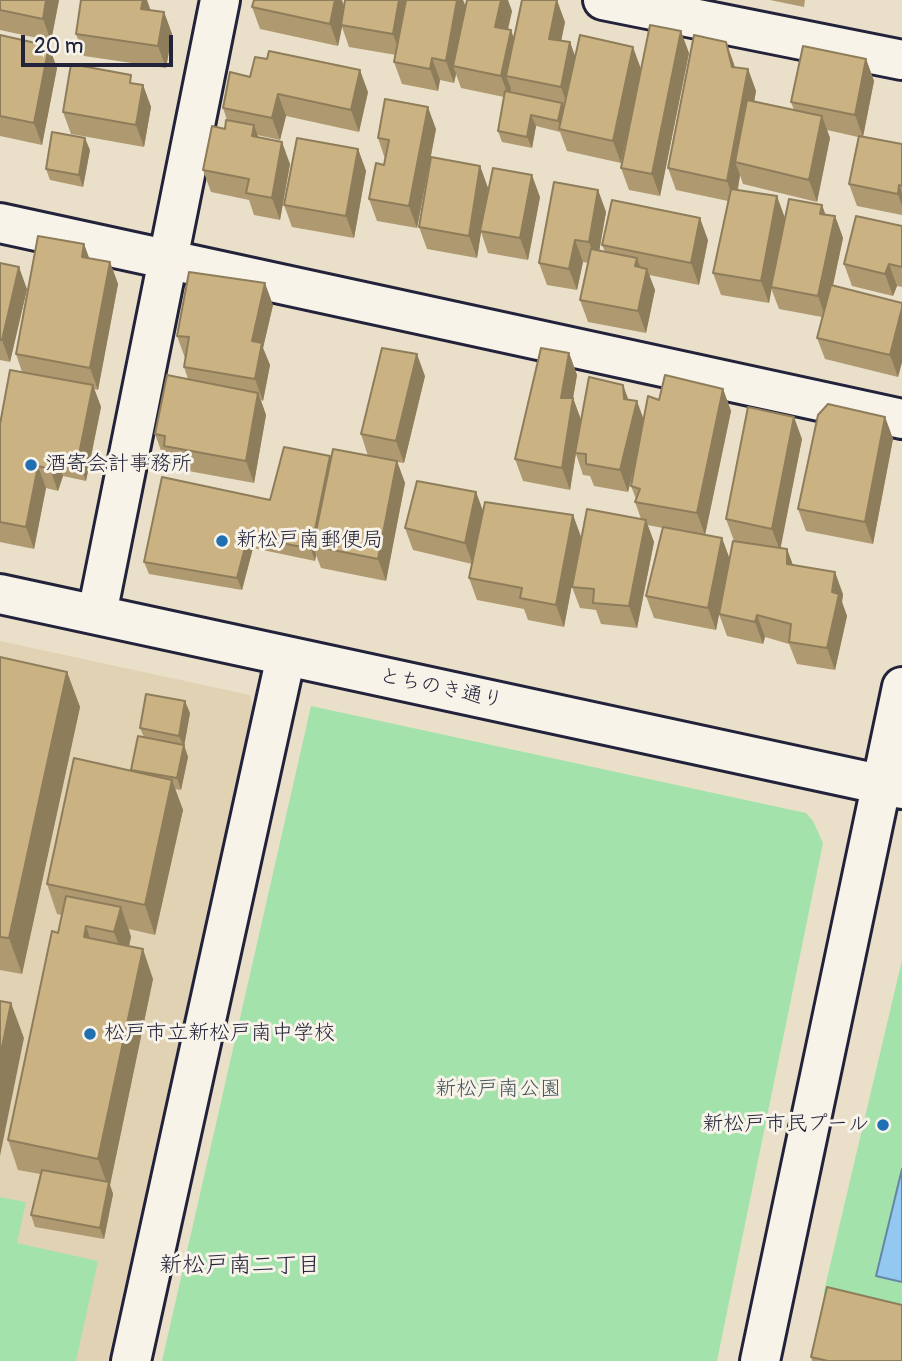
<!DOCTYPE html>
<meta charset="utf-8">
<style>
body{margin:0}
#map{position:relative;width:902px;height:1361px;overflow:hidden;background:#eae0c9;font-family:Pangolin,sans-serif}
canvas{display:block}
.scale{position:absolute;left:21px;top:35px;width:152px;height:32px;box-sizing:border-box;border:4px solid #22223b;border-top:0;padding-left:9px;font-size:21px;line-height:24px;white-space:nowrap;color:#22223b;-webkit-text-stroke:5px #f7f3e8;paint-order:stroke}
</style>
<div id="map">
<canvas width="902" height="1361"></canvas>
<div class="scale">20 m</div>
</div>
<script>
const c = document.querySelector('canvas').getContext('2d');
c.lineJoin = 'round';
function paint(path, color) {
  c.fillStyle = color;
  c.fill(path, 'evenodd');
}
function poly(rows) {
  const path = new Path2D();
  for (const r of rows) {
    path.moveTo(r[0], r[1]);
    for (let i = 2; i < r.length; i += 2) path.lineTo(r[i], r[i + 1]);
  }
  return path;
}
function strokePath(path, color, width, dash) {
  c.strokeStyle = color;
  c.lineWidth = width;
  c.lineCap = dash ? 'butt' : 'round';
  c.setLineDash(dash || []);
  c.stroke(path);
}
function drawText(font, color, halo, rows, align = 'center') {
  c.font = font + ' Pangolin,"Klee One",sans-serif';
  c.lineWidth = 6;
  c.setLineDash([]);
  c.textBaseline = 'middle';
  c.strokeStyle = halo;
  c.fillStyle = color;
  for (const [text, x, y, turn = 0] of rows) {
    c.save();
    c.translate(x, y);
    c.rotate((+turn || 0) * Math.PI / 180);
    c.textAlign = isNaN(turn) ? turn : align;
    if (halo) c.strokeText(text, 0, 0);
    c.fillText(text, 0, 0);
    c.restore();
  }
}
const built = poly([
 [0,641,250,695,253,708,108,1361,0,1361]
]);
const green = poly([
 [311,706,806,813,813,821,823,843,717,1361,162,1361],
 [902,960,902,1361,820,1361,824,1291],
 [0,1197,26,1202,17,1243,98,1261,76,1361,0,1361]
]);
const water = poly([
 [902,1169,902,1282,876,1276,902,1169]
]);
const street = poly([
 [603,0,902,60],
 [0,223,902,419],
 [0,594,902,789],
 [97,614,220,0],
 [131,1361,286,656],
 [760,1361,902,687]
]);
const wall = poly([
 [0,0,59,0,51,41,0,30],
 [345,0,411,0,413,1,413,0,463,0,466,7,512,11,508,30,514,39,565,22,561,41,570,42,575,57,641,69,689,53,660,196,629,190,621,168,641,71,621,163,567,151,560,132,536,126,532,148,502,142,498,131,504,97,461,88,456,74,454,83,440,80,438,91,402,84,394,62,396,55,349,47,342,27,338,46,260,29,252,7,344,6],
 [770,0,805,0,804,7],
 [151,10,164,12,172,34,166,68,84,56,76,34],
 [0,35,57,68,42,145,0,136],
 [726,42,735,68,748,69,756,91,754,102,794,110,791,102,866,59,874,81,863,136,902,144,902,215,857,206,849,184,858,137,827,130,830,138,817,202,743,184,740,175,738,190,785,218,822,205,825,215,835,216,843,238,833,285,902,303,902,362,898,377,825,359,817,338,822,317,779,309,771,288,769,303,721,295,713,273,728,201,676,190,668,168],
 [267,59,368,92,359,132,286,116,280,140,257,135,258,138,290,164,280,220,254,215,249,200,211,192,203,170,225,129,227,120,223,108],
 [134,83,143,85,151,107,144,147,71,134,63,112],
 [436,129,417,228,377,221,369,199,384,165,385,159,378,138],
 [358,149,366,171,354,238,292,227,284,205],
 [90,150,83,187,50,180,46,169],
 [480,166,488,188,540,197,528,260,488,253,481,232,477,258,427,249,419,227],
 [598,190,606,212,599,251,605,252,602,245,708,240,699,285,649,275,655,290,646,333,588,322,580,300,588,263,583,262,577,290,547,285,539,263],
 [902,226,902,287,897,286,893,296,852,286,844,264],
 [84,244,89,258,110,262,118,284,98,390,94,389,101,407,86,481,63,476,58,491,46,488,34,549,0,542,0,424,22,372,16,354],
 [0,263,27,289,10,362,0,360],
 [273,305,263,348,270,365,263,401,261,400,266,415,254,483,172,468,168,457,163,456,155,434,188,379,184,367,185,358,177,336],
 [569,353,577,375,573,398,581,420,623,385,628,399,644,420,659,400,723,389,731,411,705,535,722,538,730,560,734,541,726,519,802,439,780,548,787,549,793,565,843,594,842,602,847,616,835,670,797,664,789,644,765,637,763,644,727,636,719,614,716,630,654,618,646,596,663,528,647,525,654,542,637,628,601,624,596,610,580,608,572,587,641,519,635,502,636,499,631,486,638,452,628,492,594,486,590,476,583,475,576,454,570,490,523,481,515,459],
 [425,376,404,463,397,462,405,483,386,581,321,568,316,555,315,561,253,548,242,590,149,574,144,562,270,500,368,456,361,434],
 [885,417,893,439,873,544,806,531,798,509],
 [476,492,483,511,573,515,581,537,564,627,528,620,524,609,477,600,469,578,472,564,413,550,405,528],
 [0,657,67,672,80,707,22,974,0,970],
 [190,713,184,745,188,757,181,790,175,789,183,810,155,935,129,929,131,937,129,946,153,979,110,1185,113,1194,104,1239,35,1227,31,1215,40,1174,18,1170,8,1140,62,915,57,914,47,884,131,771,144,737,140,728],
 [811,1357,902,1361,812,1361]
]);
const shadedWall = poly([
 [46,0,59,0,51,41,43,19],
 [143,0,147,0,152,14,141,9],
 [332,0,342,0,345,10,341,25,342,27,338,46,330,24],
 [399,0,411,0,401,56,393,34],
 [457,0,463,0,467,11,453,66,456,74,454,83,446,61],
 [501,0,508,0,512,11,503,49,495,27],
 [557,0,565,22,557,61,549,39],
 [164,12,172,34,166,68,158,46],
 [511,30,519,52,506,76,511,88,509,98,501,76],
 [681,31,689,53,660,196,652,174],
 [570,42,578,64,569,109,561,87],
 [726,42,734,64,740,89,732,67],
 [49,46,57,68,42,145,34,123],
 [633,47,641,69,621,163,613,141],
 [432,58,440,80,438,91,430,69],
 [866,59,874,81,863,137,855,115],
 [748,69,756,91,743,163,735,162,740,175,735,203,727,181],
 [360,70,368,92,359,132,351,110],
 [143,85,151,107,144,147,136,125],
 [278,94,286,116,280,140,272,118],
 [562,103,566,115,561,129,558,121],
 [428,107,436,129,417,228,409,206],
 [531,115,536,126,532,148,527,137],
 [822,116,830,138,817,202,809,180],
 [254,125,262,147,252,136],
 [85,138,90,150,83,187,79,175],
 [282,142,290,164,280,220,272,198],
 [358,149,366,171,354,238,346,216],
 [480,166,488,188,477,258,469,236],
 [532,175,540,197,528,260,520,238],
 [899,185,902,193,902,206,898,194],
 [598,190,606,212,597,264,589,242],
 [777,196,785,218,769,303,761,281],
 [822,205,830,227,820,214],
 [835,216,843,238,826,318,818,296],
 [700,218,708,240,699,285,691,263],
 [575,240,583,262,577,290,569,269],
 [84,244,92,266,82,257],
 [637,258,645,280,647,269,655,290,646,333,638,311,635,266],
 [110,262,118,284,98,390,90,368],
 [889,264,897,286,893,296,885,274],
 [19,267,27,289,10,362,2,340],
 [265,283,273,305,263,348,270,365,263,401,255,379,252,341],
 [902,308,902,362,898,377,890,355],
 [569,353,577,375,573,398,581,420,570,490,562,468,561,398],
 [417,354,425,376,404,463,396,441],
 [93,385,101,407,86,481,78,459],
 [623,385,631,407,624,399],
 [723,389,731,411,705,535,697,513],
 [258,393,266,415,254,483,246,461],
 [637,401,645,423,628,492,620,470],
 [794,417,802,439,780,551,772,529],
 [885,417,893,439,873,544,865,522],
 [55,454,63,476,58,491,50,469],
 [330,456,334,468,313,546,316,555,315,561,311,549],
 [397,461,405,483,386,581,378,559],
 [38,466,46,488,34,549,26,527],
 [476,492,484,514,473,565,465,543],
 [573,515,581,537,564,627,556,605],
 [646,520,654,542,637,628,629,606],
 [248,536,253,548,242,590,237,578],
 [722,538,730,560,716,630,708,608],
 [787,549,795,571,787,564],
 [835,572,843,594,842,602,847,616,835,670,827,648],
 [757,615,765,637,763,644,755,622],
 [67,672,80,707,22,974,9,938],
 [185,701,190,713,184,747,179,736],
 [184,745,188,757,181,790,177,778],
 [172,780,183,810,155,935,145,905],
 [121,907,131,937,125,962,114,932],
 [86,926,96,956,84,937],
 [143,949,153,979,110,1185,113,1194,104,1239,100,1228,108,1186,98,1159],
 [11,1003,24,1038,0,1156,0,1057]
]);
const building = poly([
 [0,0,46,0,43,19,0,10,0,0],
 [81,0,143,0,141,9,164,12,158,46,76,34,81,0],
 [254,0,335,0,330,24,252,7,254,0],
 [345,0,399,0,393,34,341,25,345,0],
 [406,0,457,0,446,61,432,58,430,69,394,62,406,0],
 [467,0,501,0,495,27,511,30,501,76,453,66,467,0],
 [522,0,557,0,549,39,570,42,561,87,506,76,522,0],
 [650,25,681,31,652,174,621,168,650,25],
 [0,35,49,46,34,123,0,116,0,35],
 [580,35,633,47,613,141,559,129,580,35],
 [694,35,726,42,732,67,748,69,727,181,668,168,694,35],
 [803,46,866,59,855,115,791,102,803,46],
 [269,51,360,70,351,110,278,94,272,118,223,108,230,72,250,77,255,57,267,59,269,51],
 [71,64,131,75,130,83,143,85,136,125,63,112,71,64],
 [505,91,562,103,558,121,531,115,527,137,498,131,505,91],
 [385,99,428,107,409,206,369,199,376,163,384,165,389,140,378,138,385,99],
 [747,100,822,116,809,180,735,162,747,100],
 [226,120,254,125,252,136,282,142,272,198,246,193,249,179,203,170,212,126,225,129,226,120],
 [52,132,85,138,79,175,46,169,52,132],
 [859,136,902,144,902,186,899,185,898,194,849,184,859,136],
 [297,138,358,149,346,216,284,205,297,138],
 [431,157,480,166,469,236,419,227,431,157],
 [493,168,532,175,520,238,480,231,493,168],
 [554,182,598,190,589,242,575,240,569,269,539,263,554,182],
 [731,189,777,196,761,281,713,273,731,189],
 [789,199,822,205,820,214,835,216,818,296,771,287,789,199],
 [612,200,700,218,691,263,602,245,612,200],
 [856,216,902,226,902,267,889,264,885,274,844,264,856,216],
 [38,236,84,244,82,257,110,262,90,368,16,354,38,236],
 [591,249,637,258,635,266,647,269,638,311,580,300,591,249],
 [0,263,19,267,2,340,0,340,0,263],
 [189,272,265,283,252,341,262,343,255,379,184,367,189,337,177,336,189,272],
 [831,285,902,303,902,308,890,355,817,338,831,285],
 [382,348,417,354,396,441,361,434,382,348],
 [541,348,569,353,561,398,573,398,562,468,515,459,541,348],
 [10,370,93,385,78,459,55,454,50,469,38,466,26,527,0,522,0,424,10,370],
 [167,375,258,393,246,461,164,446,165,436,155,434,167,375],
 [665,375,723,389,697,513,635,502,640,489,631,486,648,396,659,400,665,375],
 [589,377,623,385,624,399,637,401,620,470,586,464,586,454,575,453,589,377],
 [828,404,885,417,865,522,798,509,818,415,828,404],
 [748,407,794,417,772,529,726,519,748,407],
 [284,447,330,456,311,549,248,536,237,578,144,562,162,477,270,500,284,447],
 [333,449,397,461,378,559,313,546,333,449],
 [417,481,476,492,465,543,405,528,417,481],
 [485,502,573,515,556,605,520,598,522,588,469,578,485,502],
 [587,509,646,520,629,606,593,603,594,589,572,587,587,509],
 [663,527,722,538,708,608,646,596,663,527],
 [733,541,787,549,787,564,835,572,832,592,839,594,827,648,789,642,791,624,757,615,755,622,719,614,733,541],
 [0,657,67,672,9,938,0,937,0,657],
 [146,694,185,701,179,736,140,728,146,694],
 [138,736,184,745,177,778,131,770,138,736],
 [74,758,172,780,145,905,47,884,74,758],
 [66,896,121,907,114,932,86,926,84,937,143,949,98,1159,8,1140,52,931,58,933,66,896],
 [0,1001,11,1003,0,1057,0,1001],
 [42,1170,109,1182,100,1228,31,1215,42,1170],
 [827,1287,902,1305,902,1361,828,1361,811,1357,827,1287]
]);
const markers = [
 [31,465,7,"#1f6fb2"],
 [222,541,7,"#1f6fb2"],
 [90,1034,7,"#1f6fb2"],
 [883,1125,7,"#1f6fb2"]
];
const poiNames = [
 ["酒寄会計事務所",45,465],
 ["新松戸南郵便局",236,541],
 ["松戸市立新松戸南中学校",104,1034],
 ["新松戸市民プール",869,1125,"right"]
];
const streetNames = [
 ["とちのき通り",441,689,12]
];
const parkNames = [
 ["新松戸南公園",498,1090]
];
const neighbourhoodNames = [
 ["新松戸南二丁目",240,1266]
];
paint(built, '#e1d2b4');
paint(green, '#a3e3ab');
paint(water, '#93c8f0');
strokePath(water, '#6686a8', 2);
strokePath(street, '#22223b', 44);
strokePath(street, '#f7f3e8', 38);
paint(wall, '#af9970');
paint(shadedWall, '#8e7d5b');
paint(building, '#cbb282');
strokePath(building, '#8e7d5b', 2);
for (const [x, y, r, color] of markers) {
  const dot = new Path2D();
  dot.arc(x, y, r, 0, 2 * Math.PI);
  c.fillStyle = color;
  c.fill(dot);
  strokePath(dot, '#f7f3e8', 2.5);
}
drawText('21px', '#22223b', '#f7f3e8', poiNames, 'left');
drawText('21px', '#22223b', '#f7f3e8', streetNames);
drawText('21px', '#425257', '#f7f3e8', parkNames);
drawText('23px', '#22223b', '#f7f3e8', neighbourhoodNames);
</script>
